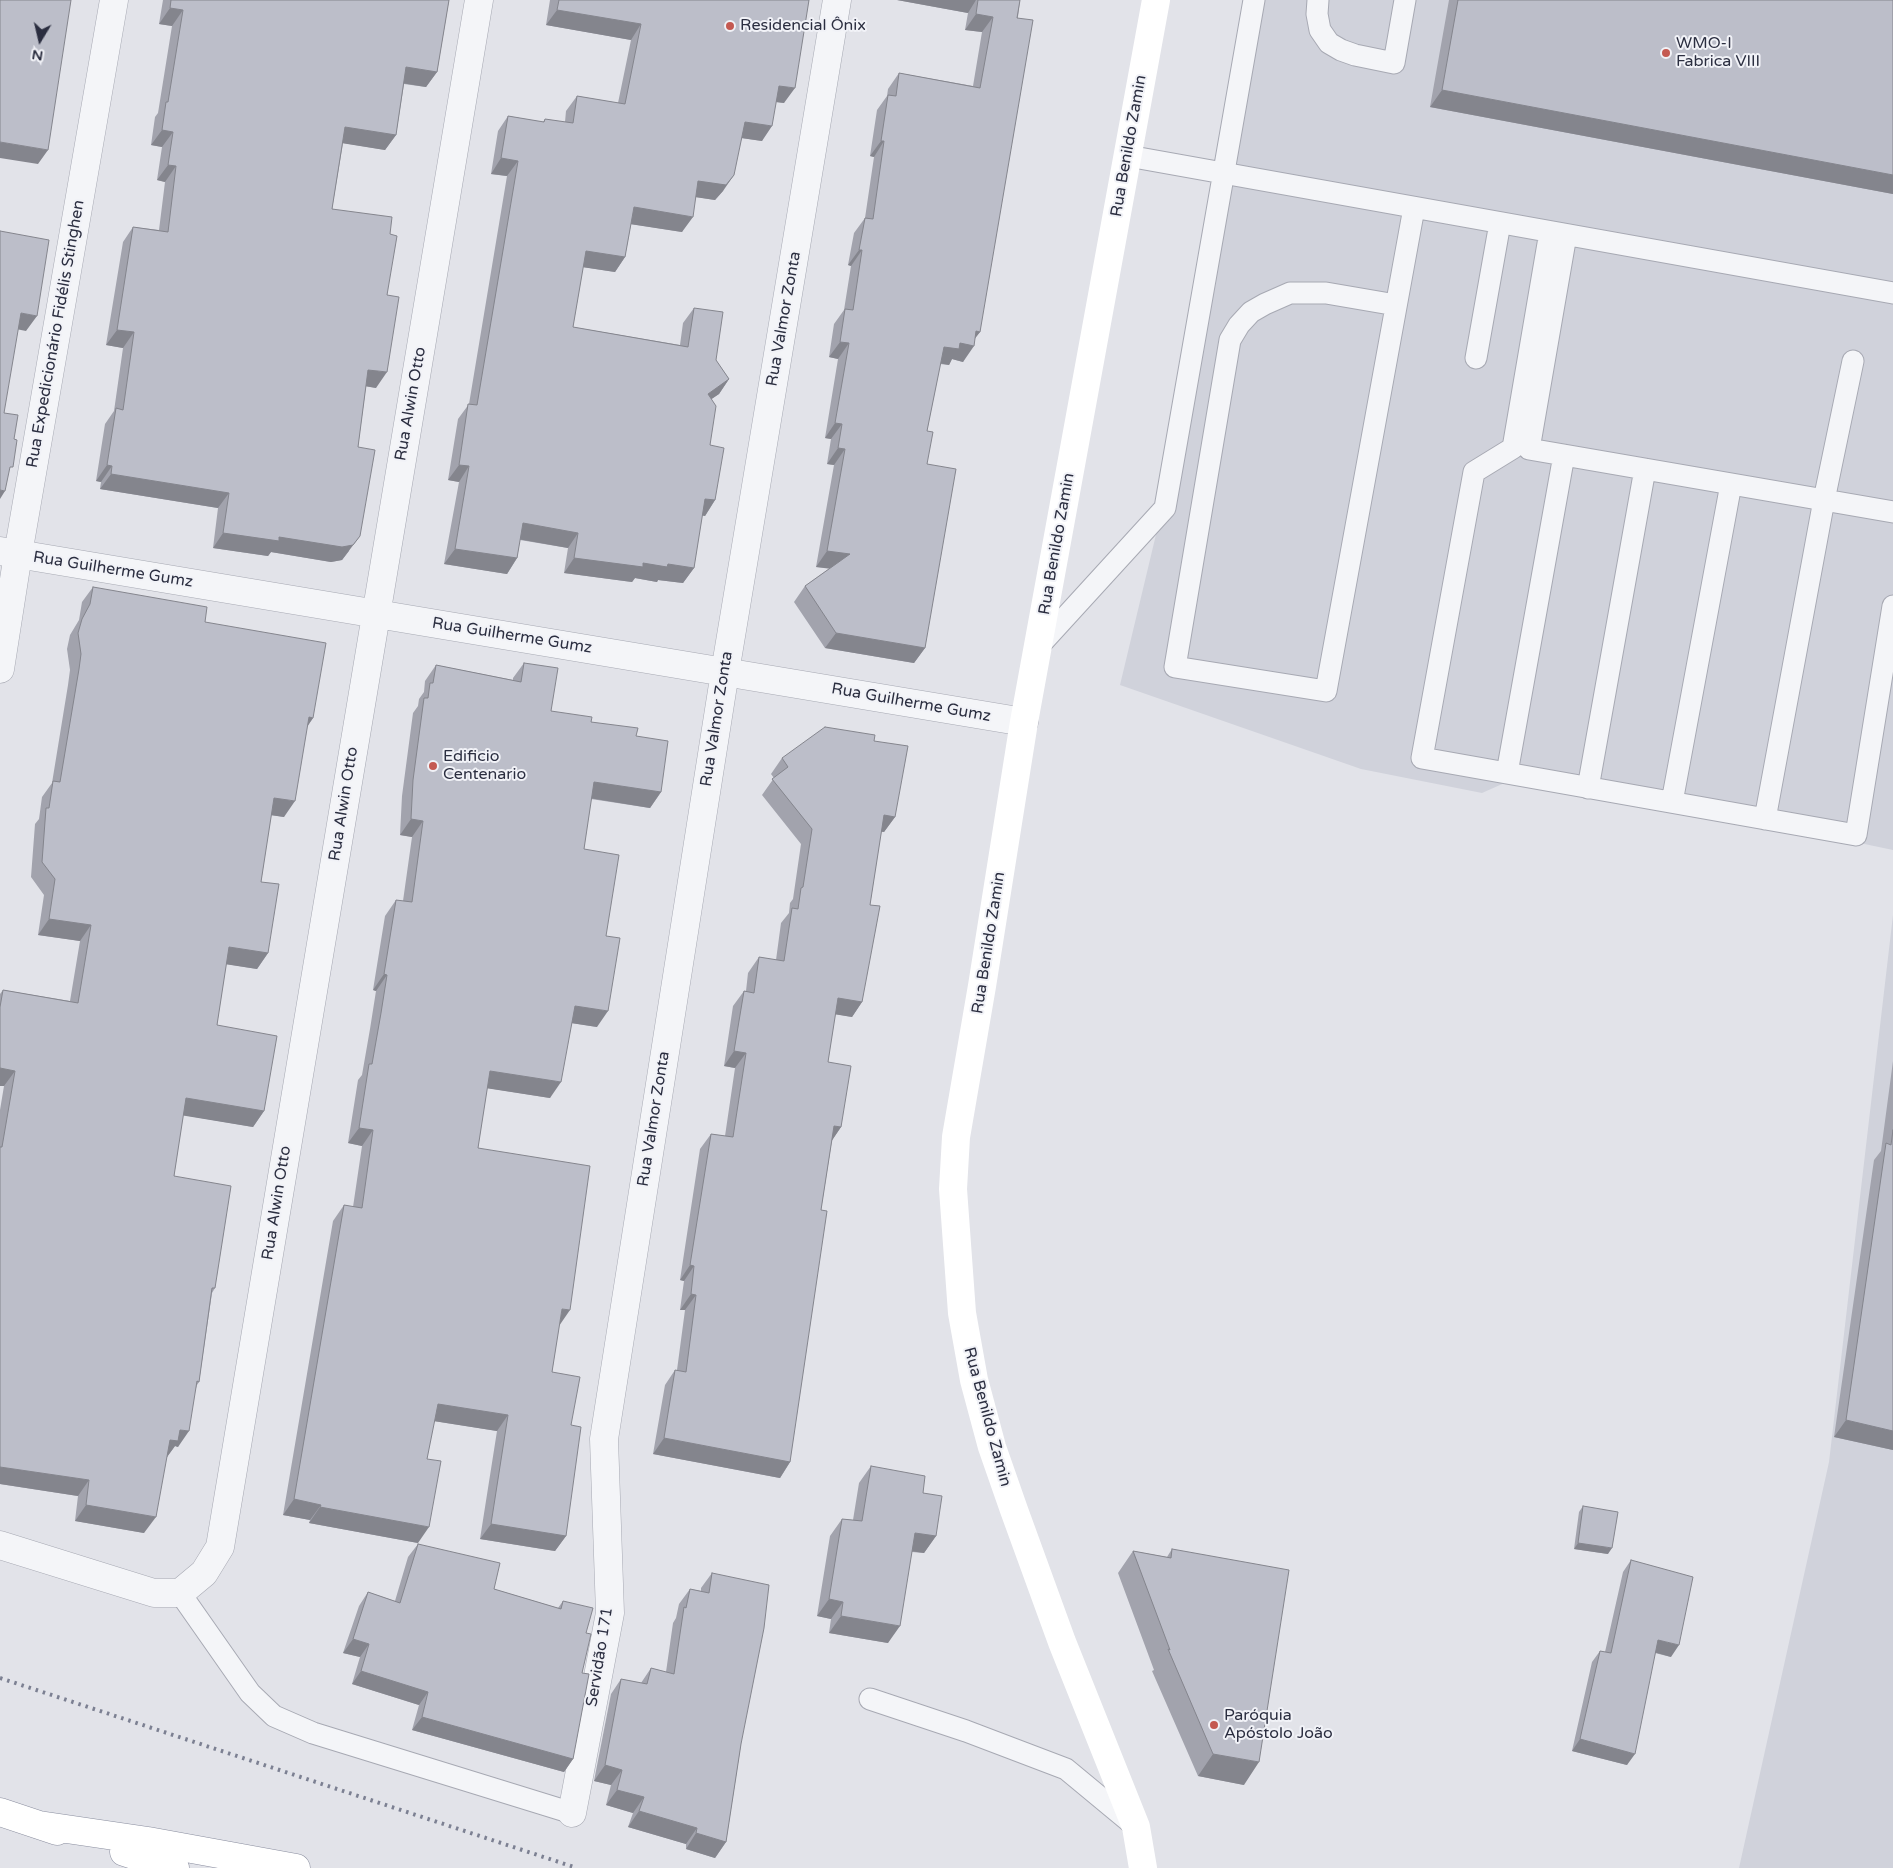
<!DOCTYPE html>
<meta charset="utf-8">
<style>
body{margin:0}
#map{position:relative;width:1893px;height:1868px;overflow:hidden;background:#e2e3e9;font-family:"Varela Round",sans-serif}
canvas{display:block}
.north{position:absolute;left:15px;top:15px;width:50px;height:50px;-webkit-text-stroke:4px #f1f2f7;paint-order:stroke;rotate:189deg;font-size:14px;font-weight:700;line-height:20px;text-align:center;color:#2b2e40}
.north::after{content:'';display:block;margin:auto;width:18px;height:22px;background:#2b2e40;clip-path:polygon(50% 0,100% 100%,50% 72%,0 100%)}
</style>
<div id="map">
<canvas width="1893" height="1868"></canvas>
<div class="north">N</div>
</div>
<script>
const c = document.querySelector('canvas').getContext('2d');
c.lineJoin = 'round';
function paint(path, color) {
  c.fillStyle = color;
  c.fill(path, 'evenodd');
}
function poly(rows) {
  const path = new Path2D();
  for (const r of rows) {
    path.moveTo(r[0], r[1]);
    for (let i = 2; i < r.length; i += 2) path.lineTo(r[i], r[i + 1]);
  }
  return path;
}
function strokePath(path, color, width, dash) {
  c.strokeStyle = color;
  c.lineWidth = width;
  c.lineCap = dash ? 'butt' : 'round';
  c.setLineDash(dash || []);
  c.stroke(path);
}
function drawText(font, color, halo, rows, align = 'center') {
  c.font = font + ' "Varela Round",sans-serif';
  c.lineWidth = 4;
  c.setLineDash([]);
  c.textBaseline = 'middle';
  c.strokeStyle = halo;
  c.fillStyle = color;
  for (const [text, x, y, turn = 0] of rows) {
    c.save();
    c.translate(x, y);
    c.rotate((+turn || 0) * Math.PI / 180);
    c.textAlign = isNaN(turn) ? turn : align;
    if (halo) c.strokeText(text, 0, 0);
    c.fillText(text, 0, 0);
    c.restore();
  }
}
const built = poly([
 [1256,0,1893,0,1893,850,1527,773,1482,793,1361,769,1120,685,1215,288,1232,124],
 [1893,915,1893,1868,1739,1868,1829,1462]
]);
const service = poly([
 [1318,0,1317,14,1320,30,1329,43,1341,50,1355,55,1394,63,1405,0],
 [1128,156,1893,293],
 [1550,232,1513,448,1474,472,1422,758,1856,835,1893,606],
 [1566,235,1529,449,1893,512],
 [1396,305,1326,293,1290,293,1265,304,1251,312,1239,325,1230,340,1175,667,1326,691,1414,208],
 [1476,358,1500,223],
 [1038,647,1165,508,1254,0],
 [1507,773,1564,455],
 [1588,788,1645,469],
 [1672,802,1731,484],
 [1765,819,1824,500,1853,361],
 [180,1593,250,1693,274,1716,313,1733,572,1813],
 [870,1699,966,1731,1066,1769,1136,1827]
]);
const minor = poly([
 [0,551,1024,722],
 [0,1545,154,1593,180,1593,204,1573,220,1547,479,0],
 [572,1813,610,1613,604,1439,725,672,837,0]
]);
const tertiary = poly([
 [0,669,18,554,114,0]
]);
const secondary = poly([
 [1143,1868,1136,1827,1062,1642,1014,1510,992,1447,974,1380,962,1313,953,1189,956,1137,982,986,1024,722,1156,0]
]);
const trunk = poly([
 [0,1812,57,1831],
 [39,1825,148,1841,296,1868],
 [124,1852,175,1868]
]);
const rail = poly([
 [0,1678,577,1868]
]);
const wall = poly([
 [163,0,449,0,437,72,426,87,404,84,396,135,385,150,343,143,332,209,390,234,387,295,376,388,366,386,358,447,349,551,342,560,331,562,271,552,268,556,213,548,218,508,100,489,101,482,96,481,105,424,114,411,123,348,106,345,123,242,133,227,159,230,165,182,157,180,162,147,151,145,155,117,158,113,172,26,159,24],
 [550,0,809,0,784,103,776,102,762,141,742,138,723,191,715,200,696,197,682,232,631,224,625,257,615,272,583,267,573,327,680,345,683,323,694,308,716,360,729,379,719,394,711,399,710,445,715,500,705,516,702,515,694,568,683,583,658,580,657,582,635,578,632,582,564,573,568,548,520,540,517,558,507,574,444,564,459,482,448,480,458,419,469,404,507,176,491,174,498,131,508,116,543,122,545,119,565,122,566,111,577,96,618,103,631,40,546,25],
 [897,0,1020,0,980,332,975,338,963,362,952,359,949,365,940,364,927,431,927,464,925,648,914,663,825,648,794,602,805,586,830,568,816,567,834,465,827,464,831,439,825,438,838,359,829,357,834,324,844,310,851,266,848,265,854,233,865,218,874,157,870,156,877,110,887,96,888,89,899,73,973,86,982,32,965,30,968,13],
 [1449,0,1893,0,1893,194,1430,107],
 [93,587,205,622,313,718,307,727,284,817,271,815,261,882,268,953,257,969,226,964,217,1025,264,1111,253,1127,183,1115,174,1176,215,1288,212,1293,199,1382,197,1385,178,1447,175,1446,167,1457,144,1533,75,1521,78,1496,0,1484,0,1110,4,1086,0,1086,0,994,3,990,70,1001,80,941,38,935,44,895,31,877,35,824,39,819,42,797,52,783,68,685,70,670,67,649,70,635,79,620,82,602],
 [524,663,551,711,591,722,636,736,661,792,650,808,591,799,584,849,606,936,597,1027,572,1023,550,1098,487,1088,478,1148,559,1326,552,1372,571,1425,566,1536,555,1551,480,1539,497,1431,434,1421,427,1459,418,1543,309,1523,310,1520,283,1515,333,1221,344,1205,353,1207,362,1146,348,1143,358,1080,362,1075,370,1029,376,991,373,990,385,916,396,900,403,901,412,837,400,835,402,796,413,713,418,706,419,699,424,692,425,681,436,665,513,680,513,678],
 [874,741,895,817,884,832,881,832,870,905,862,1002,852,1017,835,1014,828,1062,841,1127,832,1140,821,1210,790,1462,780,1478,653,1454,665,1385,675,1370,677,1370,685,1310,680,1310,684,1281,680,1280,700,1149,711,1134,725,1136,735,1068,724,1066,733,1006,744,991,746,991,748,973,759,957,776,960,781,923,789,913,790,903,793,899,801,844,762,795,774,778,771,774,782,758],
 [1893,1061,1893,1450,1834,1437,1874,1160,1881,1151],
 [871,1466,923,1493,936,1536,924,1553,912,1552,888,1643,829,1633,831,1619,817,1616,830,1536,842,1519,853,1520,859,1483],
 [1583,1506,1608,1554,1574,1549,1579,1512],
 [418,1544,494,1589,558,1608,563,1601,586,1633,573,1759,564,1772,412,1730,419,1705,352,1684,360,1657,343,1653,359,1606,368,1592,395,1601,408,1557],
 [1172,1549,1244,1785,1198,1776,1152,1671,1154,1670,1118,1573,1133,1551,1167,1557],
 [1631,1560,1671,1657,1655,1653,1627,1765,1572,1751,1592,1662,1600,1651,1605,1652,1623,1572],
 [712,1573,741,1744,726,1842,715,1858,686,1849,686,1844,628,1827,633,1813,606,1805,611,1785,594,1781,611,1694,621,1679,641,1683,651,1668,666,1672,673,1623,676,1618,679,1604,690,1589,701,1591,701,1588]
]);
const shadedWall = poly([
 [897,0,976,0,968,13],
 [170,8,183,10,172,26,159,24],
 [557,10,641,24,631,40,546,25],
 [976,14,993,17,982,32,965,30],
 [406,67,437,72,426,87,395,82],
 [779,86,795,88,784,103,768,101],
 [1442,90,1893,175,1893,194,1430,107],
 [745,122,772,126,762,141,734,137],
 [345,127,396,135,385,150,335,142],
 [162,130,173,132,162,147,151,145],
 [881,141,884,141,874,157,870,156],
 [0,142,48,150,38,164,0,158],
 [501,158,518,161,507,176,491,174],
 [168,165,176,166,165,182,157,180],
 [734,175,723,191,715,200,688,196,698,181],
 [634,207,693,217,682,232,623,223],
 [859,250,862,250,851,266,848,265],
 [586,251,625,257,615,272,575,266],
 [21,313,37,316,26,331,11,328],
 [117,330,134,332,123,348,106,345],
 [976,331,980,332,970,345,974,346,963,362,952,359,949,365,933,362,944,347,960,343],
 [840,342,849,343,838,359,829,357],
 [368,370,387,372,376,388,358,385],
 [729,379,719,394,697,409,708,394],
 [835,423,842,424,831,439,825,438],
 [838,448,845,449,834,465,827,464],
 [107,465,112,466,101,482,96,481],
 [459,465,469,466,459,482,448,480],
 [111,474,229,493,218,508,100,489],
 [0,490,5,491,0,499],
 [705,499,715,500,705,516,694,514],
 [523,523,578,533,568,548,512,538],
 [223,533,279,537,360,536,342,560,331,562,271,552,268,556,213,548],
 [455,549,517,558,507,574,444,564],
 [827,551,850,554,840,570,816,567],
 [574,558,668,564,694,568,683,583,658,580,657,582,635,578,632,582,564,573],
 [836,633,925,648,914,663,825,648],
 [309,717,313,718,302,734],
 [594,782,661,792,650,808,583,797],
 [274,798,295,801,284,817,263,814],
 [884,815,895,817,884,832,873,830],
 [411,819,423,821,412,837,400,835],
 [49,919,91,925,80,941,38,935],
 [229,947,268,953,257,969,218,963],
 [384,974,387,975,376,991,373,990],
 [838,998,862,1002,852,1017,827,1013],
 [575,1006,608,1011,597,1027,564,1022],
 [734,1051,746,1053,735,1068,724,1066],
 [0,1068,15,1071,4,1086,0,1086],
 [490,1071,561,1082,550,1098,479,1087],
 [186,1098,264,1111,253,1127,174,1114],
 [834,1126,841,1127,831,1142],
 [359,1128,373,1130,362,1146,348,1143],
 [690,1265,694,1266,684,1281,680,1280],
 [691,1294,696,1295,685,1310,680,1310],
 [562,1309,570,1310,559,1326],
 [438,1404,508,1415,497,1431,427,1420],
 [1846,1420,1893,1431,1893,1450,1834,1437],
 [180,1430,189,1431,178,1447,175,1446,167,1457,159,1456,170,1440],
 [664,1438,790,1462,780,1478,653,1454],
 [0,1467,89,1480,78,1496,0,1484],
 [294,1499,321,1505,310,1520,283,1515],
 [86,1505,156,1517,144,1533,75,1521],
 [320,1507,429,1527,418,1543,309,1523],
 [491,1524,566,1536,555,1551,480,1539],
 [915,1533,936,1536,924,1553,903,1550],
 [1578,1543,1612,1548,1608,1554,1574,1549],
 [829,1599,843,1602,831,1619,817,1616],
 [841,1616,900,1626,888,1643,829,1633],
 [353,1639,369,1644,360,1657,343,1653],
 [1658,1640,1679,1645,1671,1657,1650,1651],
 [361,1671,428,1692,419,1705,352,1684],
 [422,1717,573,1759,564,1772,412,1730],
 [1580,1739,1635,1754,1627,1765,1572,1751],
 [1213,1754,1259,1762,1244,1785,1198,1776],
 [605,1765,622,1770,611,1785,594,1781],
 [617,1790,644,1797,633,1813,606,1805],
 [639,1811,697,1828,686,1844,628,1827],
 [696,1833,726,1842,715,1858,686,1849]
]);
const building = poly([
 [0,0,71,0,48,150,0,142,0,0],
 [171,0,449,0,437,72,406,67,396,135,345,127,332,209,392,217,390,234,397,236,387,295,399,297,387,372,368,370,358,447,375,450,360,536,353,545,342,547,279,537,279,541,223,533,229,493,111,474,112,466,107,465,116,408,123,410,134,332,117,330,133,227,168,232,176,166,168,165,173,132,162,130,166,102,168,102,183,10,170,8,171,0],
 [559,0,809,0,795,88,779,86,772,126,745,122,734,175,726,185,698,181,693,217,634,207,625,257,586,251,573,327,688,347,694,308,723,312,716,360,729,379,708,394,716,406,710,445,724,448,715,500,705,499,694,568,668,564,667,567,643,563,643,567,574,558,578,533,523,523,517,558,455,549,469,466,459,465,468,404,477,405,518,161,501,158,508,116,544,122,545,119,573,123,577,96,625,104,641,24,557,10,559,0],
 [978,0,1020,0,1017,18,1033,20,980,332,976,331,974,346,960,343,959,349,944,347,927,431,933,432,927,464,956,469,925,648,836,633,805,586,850,554,827,551,845,449,838,448,842,424,835,423,849,343,840,342,845,309,853,310,862,250,859,250,865,218,873,219,884,141,881,141,888,95,896,96,899,73,980,88,993,17,976,14,978,0],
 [1458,0,1893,0,1893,175,1442,90,1458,0],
 [0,231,49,240,37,316,21,313,4,413,18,415,14,439,17,440,13,467,10,467,5,491,0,490,0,231],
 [93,587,207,607,205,622,326,643,313,718,309,717,295,801,274,798,261,882,279,884,268,953,229,947,217,1025,277,1036,264,1111,186,1098,174,1176,231,1186,215,1288,212,1288,199,1382,197,1381,189,1431,180,1430,178,1441,170,1440,156,1517,86,1505,89,1480,0,1467,0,1147,2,1147,15,1071,0,1068,0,1007,3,990,78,1003,91,925,49,919,55,879,42,862,46,808,49,808,53,781,60,782,79,669,81,654,78,633,82,619,90,604,93,587],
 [524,663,558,668,551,711,592,717,591,722,638,728,636,736,668,741,661,792,594,782,584,849,619,855,606,936,620,938,608,1011,575,1006,561,1082,490,1071,478,1148,590,1166,570,1310,562,1309,552,1372,580,1377,571,1425,581,1427,566,1536,491,1524,508,1415,438,1404,427,1459,441,1461,429,1527,320,1507,321,1505,294,1499,344,1205,362,1208,373,1130,359,1128,369,1064,372,1064,381,1013,387,975,384,974,396,900,412,902,423,821,411,819,413,780,424,698,428,698,430,683,433,683,436,665,521,682,524,663],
 [825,727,875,735,874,741,908,746,895,817,884,815,870,905,880,906,862,1002,838,998,828,1062,851,1066,841,1127,834,1126,821,1210,827,1211,790,1462,664,1438,675,1370,686,1372,696,1295,691,1294,694,1266,690,1265,711,1134,733,1137,746,1053,734,1051,744,991,754,993,759,957,784,961,792,908,798,909,801,888,803,887,812,829,772,779,788,767,782,758,825,727],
 [1893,1130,1893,1431,1846,1420,1886,1143,1891,1145,1893,1130],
 [871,1466,925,1476,923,1493,942,1496,936,1536,915,1533,900,1626,841,1616,843,1602,829,1599,842,1519,862,1521,871,1466],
 [1583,1506,1618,1512,1612,1548,1578,1543,1583,1506],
 [418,1544,500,1563,494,1589,561,1609,563,1601,593,1608,586,1633,591,1634,582,1673,589,1674,573,1759,422,1717,428,1692,361,1671,369,1644,353,1639,368,1592,400,1603,418,1544],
 [1172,1549,1289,1570,1259,1762,1213,1754,1168,1649,1170,1650,1133,1551,1171,1558,1172,1549],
 [1631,1560,1693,1577,1679,1645,1658,1640,1635,1754,1580,1739,1600,1651,1611,1653,1631,1560],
 [712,1573,769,1585,764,1628,741,1744,726,1842,696,1833,697,1828,639,1811,644,1797,617,1790,622,1770,605,1765,621,1679,647,1684,651,1668,674,1674,684,1607,686,1608,690,1589,709,1593,712,1573]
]);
const markers = [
 [730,26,5,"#c45951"],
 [1666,53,5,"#c45951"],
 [433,766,5,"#c45951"],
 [1214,1725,5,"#c45951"]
];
const poiNames = [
 ["Residencial Ônix",740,26],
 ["WMO-I",1676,44],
 ["Fabrica VIII",1676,62],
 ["Edificio",443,757],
 ["Centenario",443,775],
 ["Paróquia",1224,1716],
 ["Apóstolo João",1224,1734]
];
const streetNames = [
 ["Rua Benildo Zamin",1129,146,-80],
 ["Rua Valmor Zonta",784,319,-80],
 ["Rua Expedicionário Fidélis Stinghen",56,334,-80],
 ["Rua Alwin Otto",411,404,-80],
 ["Rua Benildo Zamin",1057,544,-80],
 ["Rua Guilherme Gumz",113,570,9],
 ["Rua Guilherme Gumz",512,636,9],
 ["Rua Guilherme Gumz",911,703,10],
 ["Rua Valmor Zonta",717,719,-81],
 ["Rua Alwin Otto",344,804,-81],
 ["Rua Benildo Zamin",989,943,-81],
 ["Rua Valmor Zonta",654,1119,-81],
 ["Rua Alwin Otto",277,1203,-81],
 ["Rua Benildo Zamin",987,1417,75],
 ["Servidão 171",600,1657,-81]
];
paint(built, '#d0d2db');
strokePath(service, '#a7a9b3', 23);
strokePath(minor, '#a7a9b3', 29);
strokePath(tertiary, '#a7a9b3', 29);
strokePath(trunk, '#8a8e9f', 29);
strokePath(service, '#f4f5f8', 21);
strokePath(minor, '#f4f5f8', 28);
strokePath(tertiary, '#f4f5f8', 28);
strokePath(secondary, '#fff', 28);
strokePath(trunk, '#fff', 28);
strokePath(rail, '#7c8092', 4, [2.5, 5]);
paint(wall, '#a2a3ad');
paint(shadedWall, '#84858d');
paint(building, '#bcbec9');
strokePath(building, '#84858d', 1);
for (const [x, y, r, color] of markers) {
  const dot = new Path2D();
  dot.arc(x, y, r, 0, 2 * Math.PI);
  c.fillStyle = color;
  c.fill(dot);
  strokePath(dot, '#f1f2f7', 2);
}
drawText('16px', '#2b2e40', '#f1f2f7', poiNames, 'left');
drawText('16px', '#2b2e40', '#f1f2f7', streetNames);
</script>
